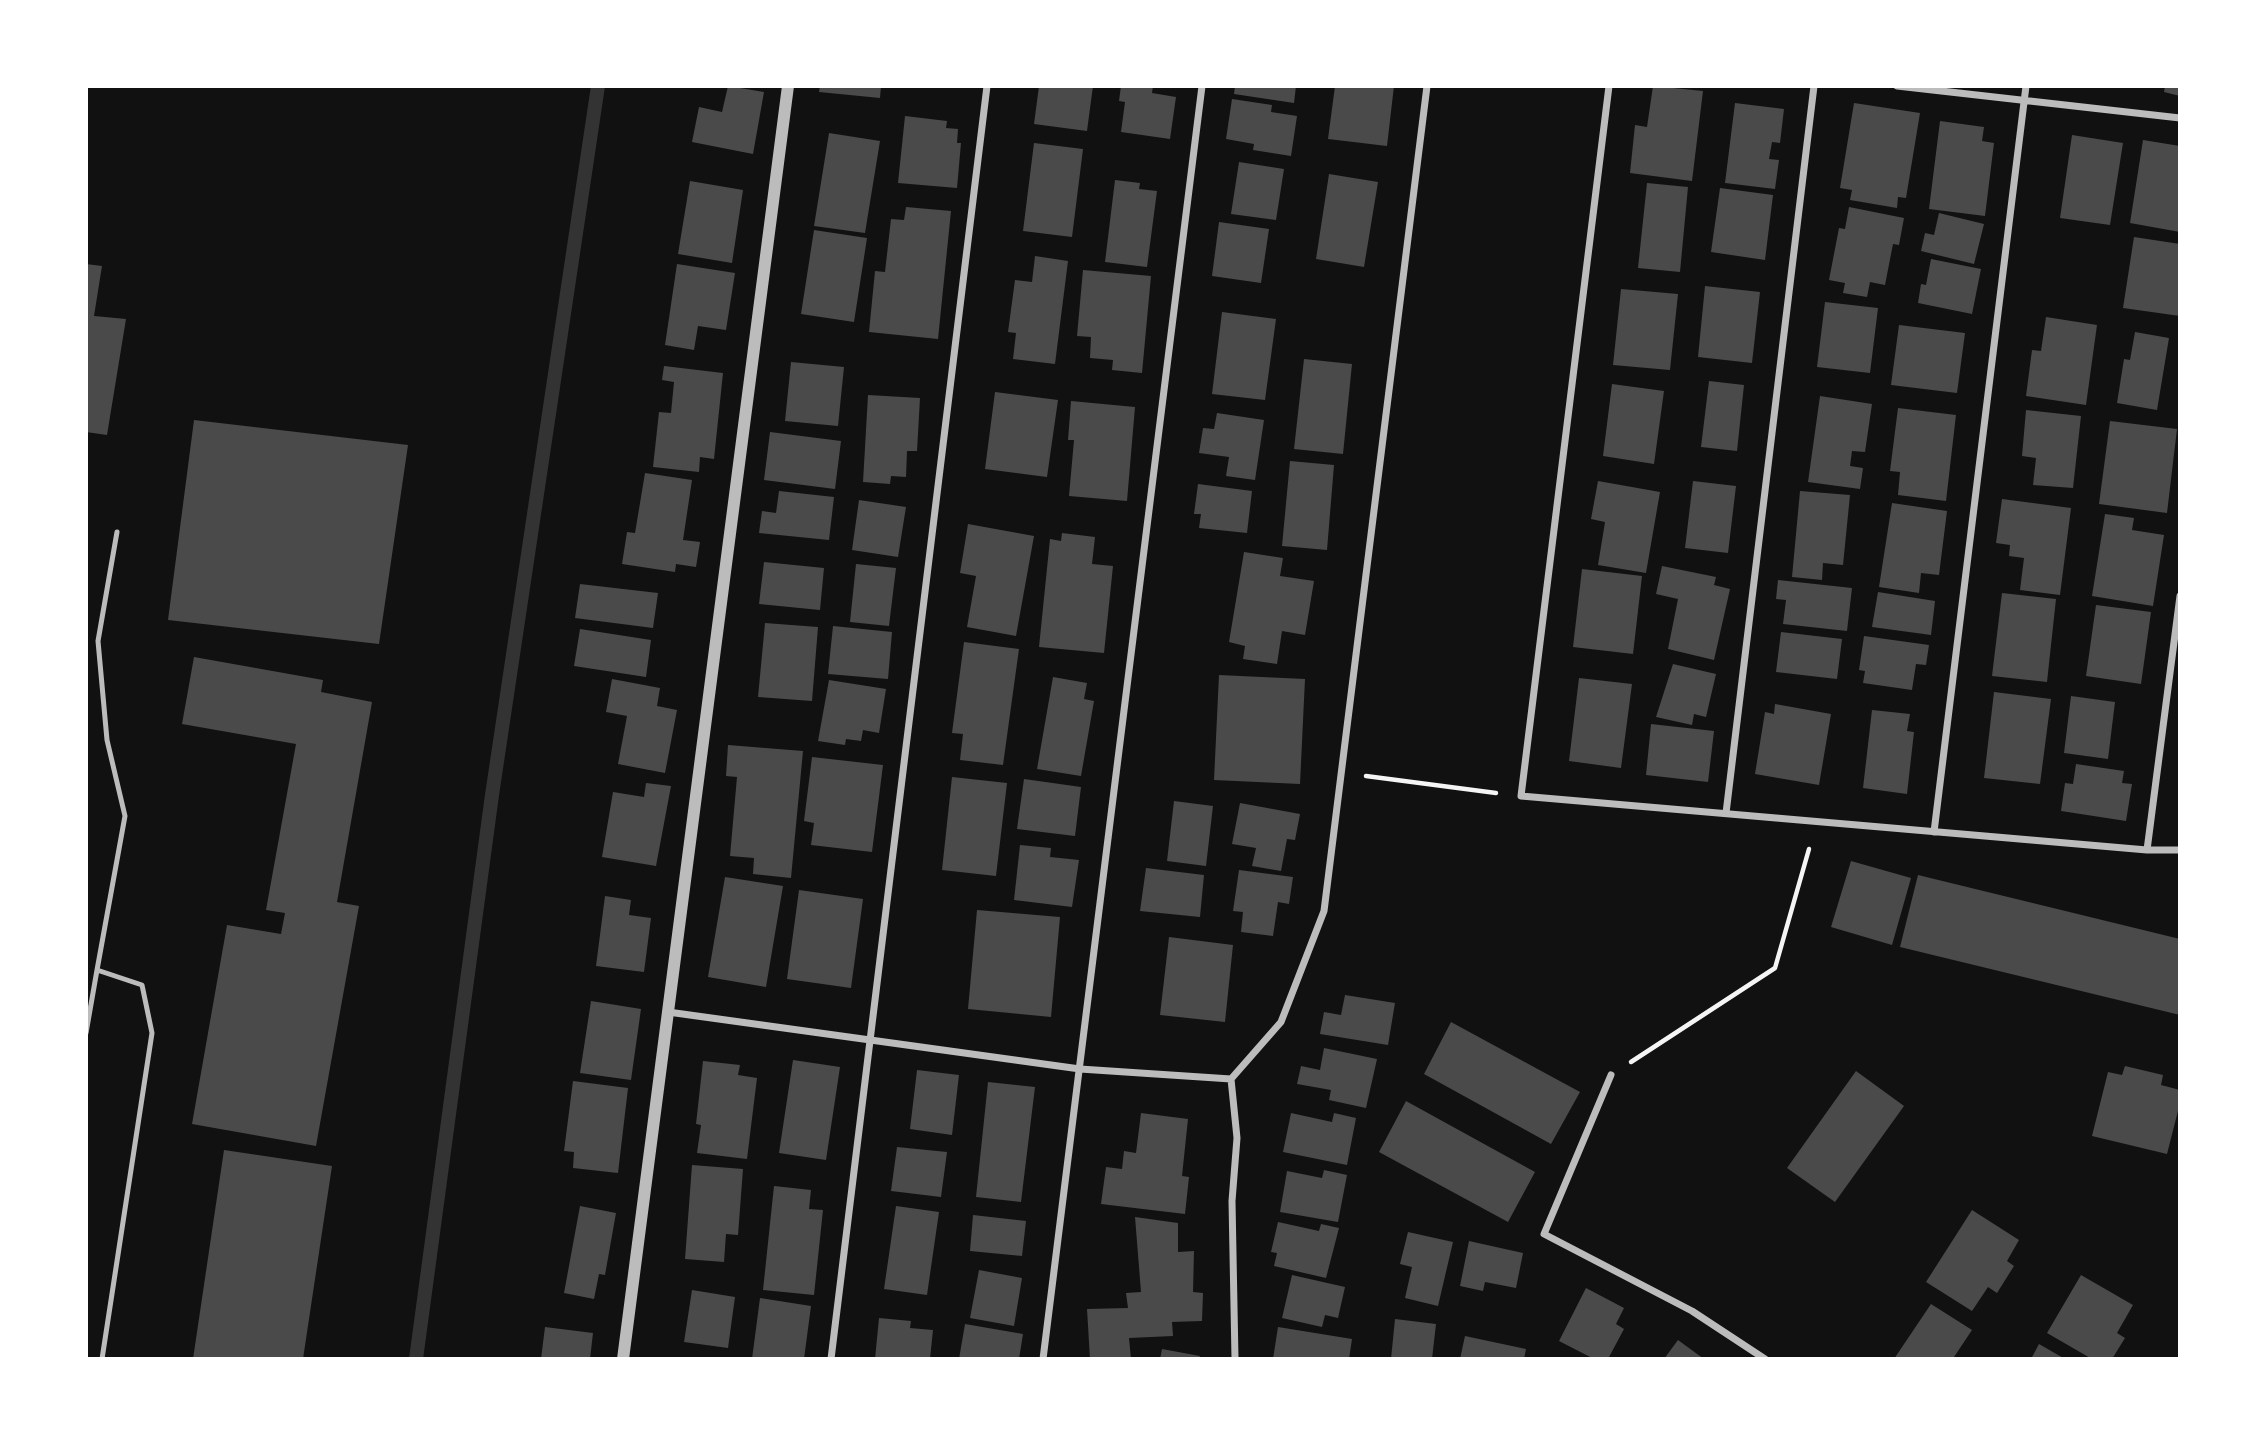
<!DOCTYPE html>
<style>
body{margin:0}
#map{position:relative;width:2266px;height:1445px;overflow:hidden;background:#111;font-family:Roboto,sans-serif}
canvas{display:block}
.frame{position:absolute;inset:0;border:88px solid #fff;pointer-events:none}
</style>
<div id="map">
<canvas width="2266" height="1445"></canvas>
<div class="frame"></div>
</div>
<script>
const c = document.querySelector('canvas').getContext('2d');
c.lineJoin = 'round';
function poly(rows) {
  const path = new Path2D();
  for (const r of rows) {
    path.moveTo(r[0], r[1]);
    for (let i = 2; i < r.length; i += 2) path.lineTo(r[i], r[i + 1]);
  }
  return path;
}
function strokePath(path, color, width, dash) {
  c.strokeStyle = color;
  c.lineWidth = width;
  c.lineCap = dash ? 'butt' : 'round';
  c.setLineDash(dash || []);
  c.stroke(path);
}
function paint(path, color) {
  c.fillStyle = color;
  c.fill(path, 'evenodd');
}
const stream = poly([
 [416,1359,492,795,598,86]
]);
const building = poly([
 [728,86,764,92,753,154,692,142,699,107,722,112],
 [820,86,881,86,880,98,819,92],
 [1039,86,1093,86,1087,131,1034,124],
 [1121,86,1153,86,1152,93,1176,97,1170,139,1121,132,1125,102,1119,101],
 [1235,86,1296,86,1294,103,1234,94],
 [1335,86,1394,86,1387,146,1328,139],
 [1653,86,1703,91,1692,181,1630,173,1635,125,1647,127],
 [2165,86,2180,86,2180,96,2164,92],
 [1232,99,1272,105,1271,112,1297,116,1291,156,1253,150,1254,144,1226,139],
 [1735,103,1784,109,1780,143,1772,142,1769,159,1779,160,1775,189,1725,183],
 [1854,103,1920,113,1906,198,1898,197,1897,208,1850,200,1852,190,1840,188],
 [905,116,947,121,946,128,958,129,957,143,961,143,957,188,898,183],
 [1940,121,1984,127,1982,141,1994,143,1985,216,1929,209],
 [829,133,880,141,865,233,814,226],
 [2072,135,2123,143,2110,225,2060,218],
 [2143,140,2180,146,2180,232,2130,223],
 [1034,143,1083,149,1072,237,1023,231],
 [1239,162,1284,169,1276,220,1231,214],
 [1329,174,1378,182,1364,267,1316,259],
 [1115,180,1140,183,1139,189,1157,191,1147,267,1105,262],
 [690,181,743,190,732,263,678,254],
 [1647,183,1688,187,1680,272,1638,268],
 [1720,188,1773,195,1765,260,1711,252],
 [906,207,951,211,938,339,869,332,875,271,885,272,891,219,904,220],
 [1849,207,1904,218,1899,245,1893,244,1885,285,1870,282,1867,297,1843,293,1845,283,1829,280,1839,228,1845,229],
 [1939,213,1984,224,1974,264,1921,251,1925,233,1934,235],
 [1219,222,1269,229,1261,283,1212,276],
 [814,230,867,238,854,322,801,314],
 [2134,237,2180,244,2180,316,2123,308],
 [1035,256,1068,261,1055,364,1013,359,1016,333,1008,332,1015,280,1032,282],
 [1931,259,1981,269,1972,314,1918,303,1921,284,1926,285],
 [86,264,102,266,94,316,126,319,107,435,86,432],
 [677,264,735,273,726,330,698,326,694,350,665,345],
 [1083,270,1151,276,1142,373,1112,370,1113,360,1090,358,1091,337,1077,336],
 [1705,286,1760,292,1752,363,1698,357],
 [1621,289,1678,294,1670,370,1613,365],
 [1825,302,1878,308,1870,373,1817,367],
 [1222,312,1276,319,1265,400,1212,394],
 [2046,317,2097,325,2086,405,2026,396,2032,350,2041,351],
 [1899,325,1965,333,1957,393,1891,385],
 [2135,332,2169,338,2157,410,2117,403,2124,359,2130,360],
 [1304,359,1352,364,1343,454,1294,449],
 [791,362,844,367,838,426,785,421],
 [664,366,723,373,714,459,700,457,699,472,653,467,659,412,671,413,674,382,662,380],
 [1709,381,1744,385,1737,451,1701,447],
 [1612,384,1664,391,1654,464,1603,456],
 [995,392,1058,400,1047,477,985,469],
 [868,395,920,398,917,451,907,451,906,477,891,476,890,484,863,482],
 [1820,396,1872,404,1865,452,1852,451,1850,466,1863,468,1860,489,1808,482],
 [1071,401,1135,407,1127,501,1069,496,1074,440,1068,440],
 [1898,408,1956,415,1946,501,1898,495,1900,472,1890,471],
 [2026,410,2081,416,2073,488,2033,485,2036,458,2022,456],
 [1217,413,1264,420,1255,480,1226,476,1229,457,1199,453,1203,428,1214,429],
 [194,420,408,445,379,644,168,620],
 [2110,421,2177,429,2167,513,2099,504],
 [770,432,841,441,835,489,764,480],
 [1290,461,1334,465,1327,550,1282,546],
 [645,473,692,480,683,540,700,542,696,567,676,564,675,572,622,564,627,532,635,533],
 [1598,481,1660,492,1646,573,1598,565,1605,522,1591,519],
 [1693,481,1736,486,1728,553,1685,548],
 [1198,484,1252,491,1247,533,1199,528,1201,514,1194,514],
 [779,491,834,497,829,540,759,533,762,511,776,513],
 [1800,491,1850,495,1843,565,1823,563,1822,580,1792,577],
 [2002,499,2071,508,2060,595,2020,590,2024,558,2009,556,2010,545,1996,543],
 [859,500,906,507,898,557,852,550],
 [1892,503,1947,511,1939,575,1921,573,1919,593,1879,587],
 [2105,514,2134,518,2132,530,2164,535,2153,606,2092,596],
 [968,524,1034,536,1016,636,967,627,976,576,960,573],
 [1062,533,1095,537,1092,564,1113,566,1104,653,1039,647,1050,539,1061,541],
 [1244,552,1283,558,1280,576,1314,581,1305,635,1282,631,1277,664,1243,659,1245,646,1229,642],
 [764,562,824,568,820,610,759,604],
 [856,564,896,568,889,626,850,622],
 [1662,566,1716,577,1714,585,1730,589,1714,660,1668,649,1678,599,1656,594],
 [1582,569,1642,576,1633,654,1573,647],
 [1778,580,1852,588,1847,631,1783,624,1786,600,1776,599],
 [580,584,658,593,653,628,575,618],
 [1878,592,1935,601,1931,635,1872,627],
 [2002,593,2056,599,2047,682,1992,676],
 [2096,605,2151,612,2141,684,2086,676],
 [765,623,818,627,812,701,758,697],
 [833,626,892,632,888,679,828,674],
 [580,629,651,640,646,677,574,666],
 [1781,632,1842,639,1837,679,1776,672],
 [1864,636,1929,645,1926,665,1916,664,1912,690,1863,683,1865,671,1859,670],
 [964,642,1019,649,1003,765,960,760,963,734,952,733],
 [194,657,323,680,321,692,372,702,337,902,359,906,316,1146,192,1124,227,925,281,934,285,913,266,910,296,744,182,724],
 [1673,664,1716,674,1706,717,1694,714,1692,725,1656,717],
 [1219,675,1305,679,1300,784,1214,780],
 [1053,677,1087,683,1084,699,1094,701,1081,776,1037,769],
 [1579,678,1632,684,1621,768,1569,761],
 [612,679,660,688,657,706,677,710,665,773,618,764,627,716,606,712],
 [829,680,886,689,879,733,863,730,861,741,846,739,845,745,818,741],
 [1994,692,2051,699,2040,784,1984,778],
 [2071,696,2115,702,2108,759,2064,753],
 [1775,704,1831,714,1819,785,1755,774,1765,712,1774,714],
 [1872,710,1910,714,1907,731,1914,732,1907,794,1863,788],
 [1651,724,1714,731,1708,782,1646,775],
 [728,745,803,751,791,878,753,874,754,858,730,856,737,777,726,776],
 [812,757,883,765,872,852,811,845,814,823,804,821],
 [2076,764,2124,771,2122,783,2132,784,2126,821,2061,811,2065,783,2073,784],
 [952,777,1007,783,996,876,942,870],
 [1024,779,1081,787,1075,836,1017,829],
 [646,783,671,786,656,866,602,857,613,792,644,797],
 [1174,801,1213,806,1206,866,1167,861],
 [1240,803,1300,814,1295,840,1287,839,1281,871,1252,866,1256,848,1232,844],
 [1020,845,1051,848,1050,857,1079,860,1072,907,1014,900],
 [1851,861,1911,878,1892,945,1831,927],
 [1146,868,1204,875,1200,917,1140,911],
 [1239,870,1293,877,1289,904,1278,902,1273,936,1241,932,1243,912,1233,911],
 [1918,875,2180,939,2180,1015,1900,947],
 [725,877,783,886,766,987,708,977],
 [799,890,863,899,851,988,787,979],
 [605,896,631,900,629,915,651,918,644,972,596,966],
 [977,910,1060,917,1051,1017,968,1009],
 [1169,937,1233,945,1225,1022,1160,1015],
 [1345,995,1395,1003,1388,1045,1320,1034,1324,1012,1341,1015],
 [591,1001,641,1009,631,1080,580,1073],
 [1451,1022,1580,1092,1551,1144,1424,1074],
 [1324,1048,1377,1059,1366,1108,1329,1100,1331,1090,1297,1084,1301,1066,1320,1070],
 [793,1060,840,1067,826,1160,779,1153],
 [703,1061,740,1065,738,1075,757,1078,747,1159,697,1153,701,1125,696,1124],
 [2125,1066,2163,1075,2161,1085,2180,1090,2180,1103,2167,1154,2092,1136,2108,1072,2122,1075],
 [917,1070,959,1075,952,1135,910,1129],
 [1856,1071,1904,1106,1835,1202,1787,1168],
 [573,1081,628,1088,618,1173,573,1168,574,1152,564,1151],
 [988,1082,1035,1087,1021,1202,976,1197],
 [1406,1101,1535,1172,1508,1222,1379,1152],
 [1141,1113,1188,1119,1182,1176,1189,1177,1185,1214,1101,1204,1106,1167,1122,1169,1124,1151,1136,1153],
 [1291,1113,1332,1122,1334,1113,1356,1118,1347,1165,1283,1152],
 [897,1147,947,1152,941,1197,891,1191],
 [224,1150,332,1166,303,1359,193,1359],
 [692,1165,743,1169,738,1235,726,1234,724,1262,685,1259],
 [1324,1170,1347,1175,1338,1222,1280,1212,1287,1171,1322,1178],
 [774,1186,811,1190,809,1209,823,1210,814,1295,763,1290],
 [580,1206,616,1213,605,1275,599,1274,594,1299,564,1293],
 [896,1206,939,1212,927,1295,884,1289],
 [1972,1210,2019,1240,2007,1261,2014,1266,1997,1293,1988,1287,1972,1311,1926,1282],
 [973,1215,1026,1221,1022,1256,970,1251],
 [1135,1217,1178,1223,1178,1252,1194,1251,1193,1292,1203,1293,1202,1321,1172,1322,1173,1336,1129,1338,1131,1359,1090,1359,1087,1309,1128,1308,1126,1293,1141,1292],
 [1278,1222,1319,1231,1321,1224,1339,1228,1326,1278,1274,1266,1277,1253,1271,1252],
 [1408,1232,1453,1242,1438,1306,1405,1298,1412,1267,1400,1264],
 [1469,1241,1523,1253,1516,1288,1485,1282,1483,1291,1460,1286],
 [979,1270,1022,1278,1014,1326,970,1318],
 [1292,1275,1345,1287,1338,1318,1325,1315,1322,1327,1282,1318],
 [2081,1275,2133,1305,2117,1333,2125,1338,2112,1359,2092,1359,2047,1333],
 [1586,1288,1624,1308,1616,1324,1624,1329,1608,1359,1594,1359,1559,1341],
 [692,1290,735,1297,728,1348,684,1342],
 [760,1298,811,1306,804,1359,752,1359],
 [1931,1304,1972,1330,1954,1357,1957,1359,1894,1359],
 [879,1318,911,1321,910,1328,933,1330,930,1359,875,1359],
 [1395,1319,1436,1324,1432,1359,1391,1359],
 [965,1324,1023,1334,1019,1359,959,1359],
 [545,1327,593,1333,590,1359,541,1359],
 [1278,1327,1352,1339,1349,1359,1273,1359],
 [1465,1336,1526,1349,1524,1359,1460,1359],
 [1678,1340,1704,1359,1664,1359],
 [2039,1344,2065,1359,2031,1359],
 [1162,1349,1200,1356,1199,1359,1160,1359]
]);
const path = poly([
 [1366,776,1496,793],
 [1631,1062,1775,968,1809,849]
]);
const service = poly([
 [97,970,125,816,107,740,98,641,117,532],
 [86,1033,97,970,142,985,152,1033,102,1359]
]);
const minor = poly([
 [1609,86,1521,796,2147,850,2180,850],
 [1897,86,2180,118],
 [1726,813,1814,86],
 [1934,832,2026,86],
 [2147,850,2180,596],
 [668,1012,1080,1069,1231,1079],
 [1611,1075,1544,1234,1692,1311,1765,1359],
 [831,1359,987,86],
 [1043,1359,1202,86],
 [1235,1359,1232,1201,1237,1138,1231,1079,1281,1022,1324,911,1427,86]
]);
const tertiary = poly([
 [623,1359,788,86]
]);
strokePath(stream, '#333', 14);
paint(building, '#4a4a4a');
strokePath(path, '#f5f5f5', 4.5);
strokePath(service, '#bcbcbc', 5);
strokePath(minor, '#bcbcbc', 7);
strokePath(tertiary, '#bcbcbc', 12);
</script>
